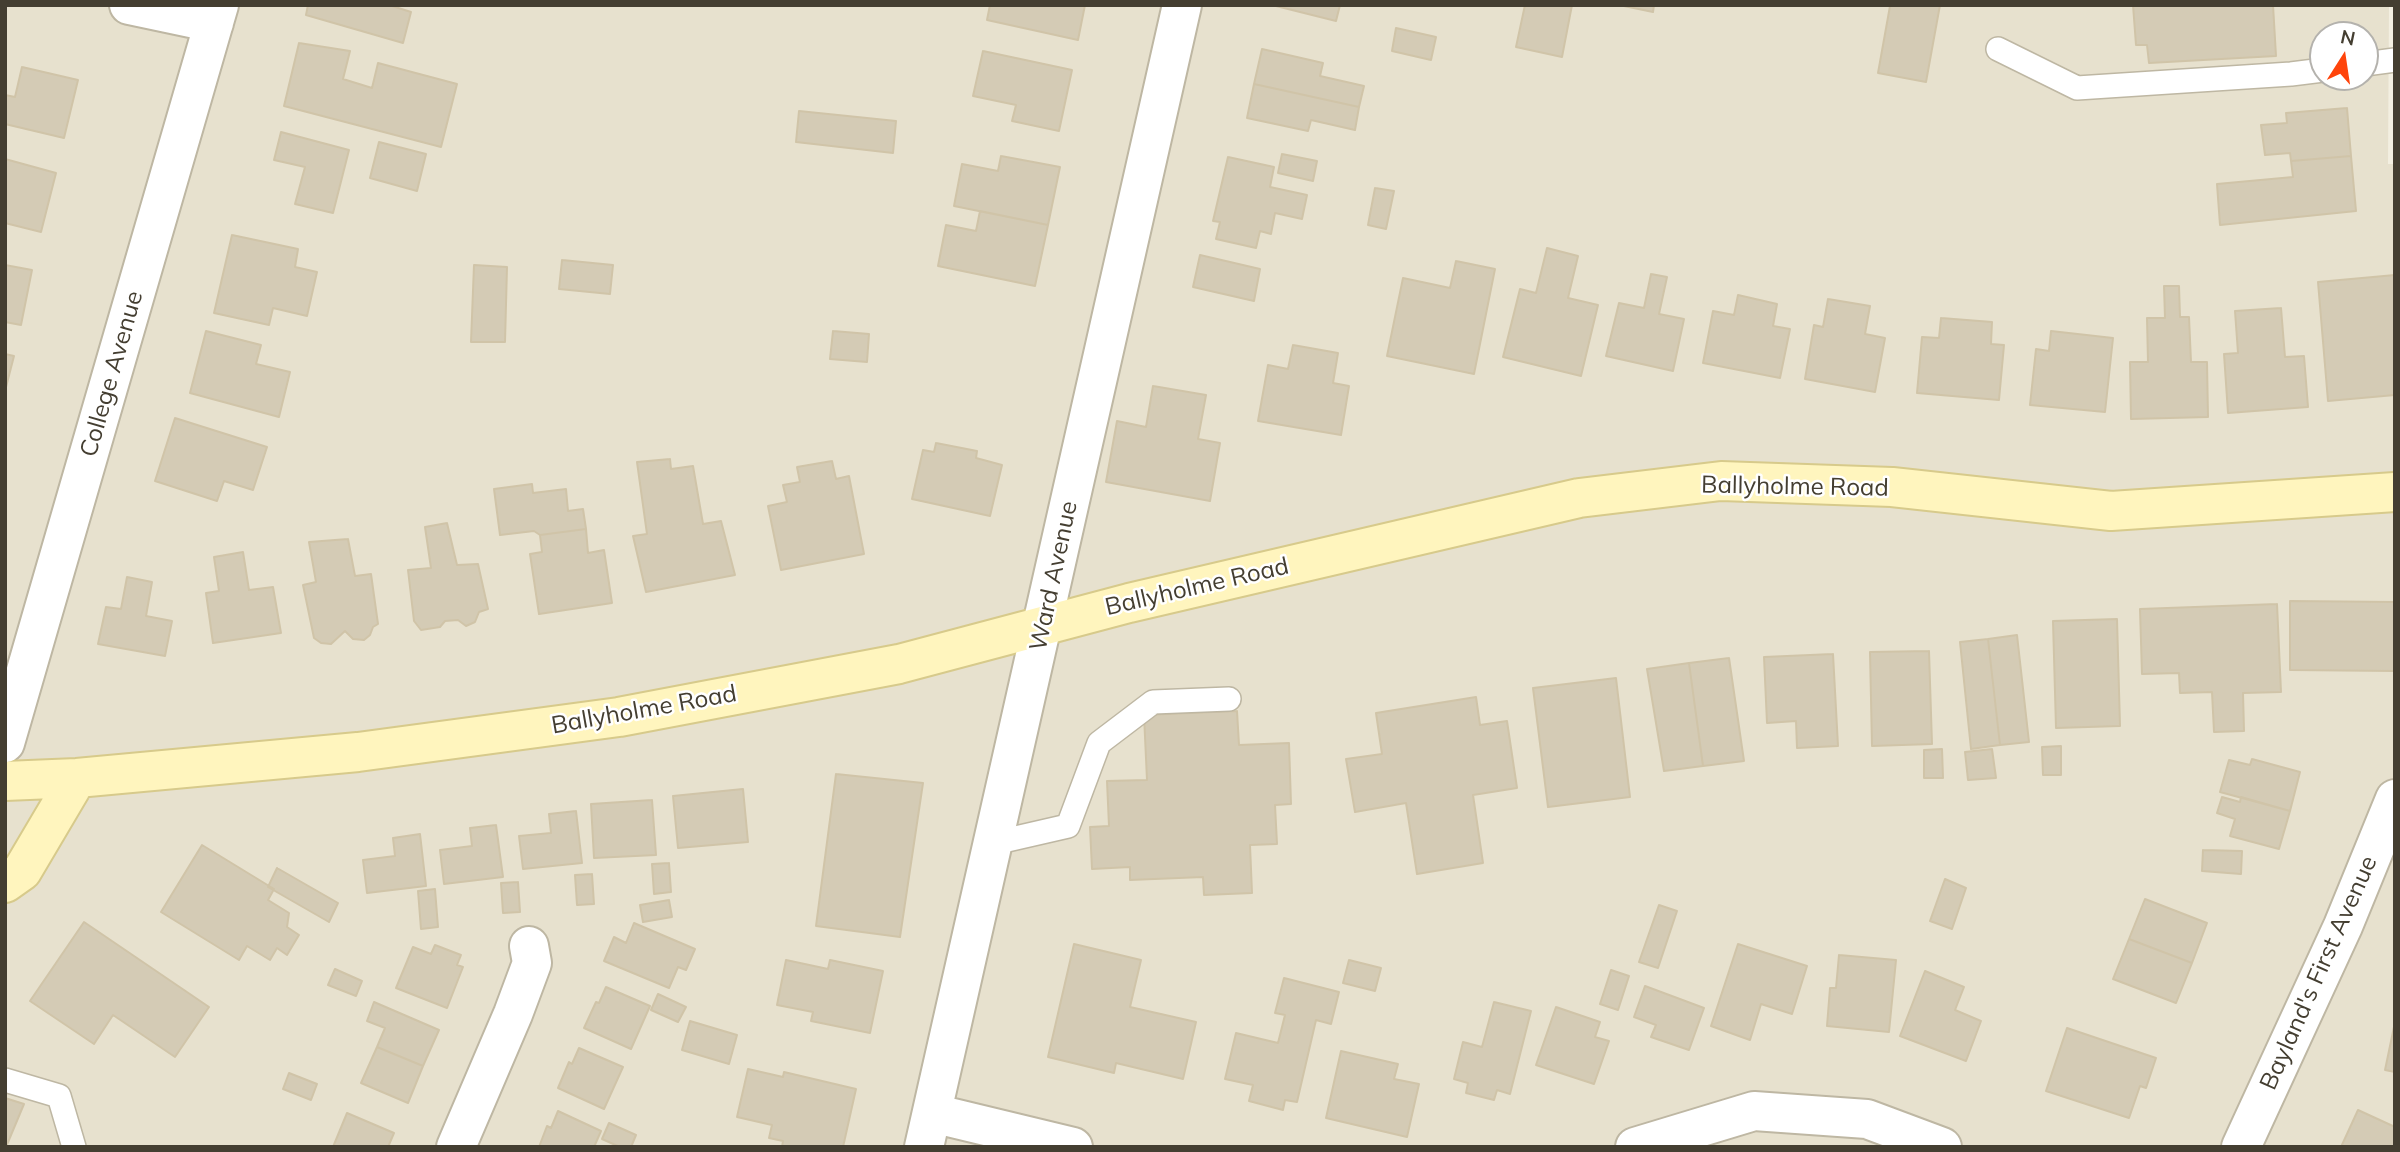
<!DOCTYPE html>
<style>
body{margin:0}
#map{position:relative;width:2400px;height:1152px;overflow:hidden;background:#f3efe1;font-family:Mulish,sans-serif}
canvas{display:block}
.frame{position:absolute;inset:0;border:7px solid #443e31;pointer-events:none}
.north{position:absolute;left:2309px;top:21px;width:70px;height:70px;box-sizing:border-box;background:#fff;border:2px solid #b4b2ad;border-radius:50%;rotate:12deg;font-size:19px;font-weight:700;line-height:28px;text-align:center;color:#443e31}
.north::after{content:'';display:block;margin:auto;width:24px;height:32px;background:#ff440b;clip-path:polygon(50% 0,100% 100%,50% 72%,0 100%)}
</style>
<div id="map">
<canvas width="2400" height="1152"></canvas>
<div class="frame"></div>
<div class="north">N</div>
</div>
<script>
const c = document.querySelector('canvas').getContext('2d');
c.lineJoin = 'round';
function paint(path, color) {
  c.fillStyle = color;
  c.fill(path, 'evenodd');
}
function poly(rows) {
  const path = new Path2D();
  for (const r of rows) {
    path.moveTo(r[0], r[1]);
    for (let i = 2; i < r.length; i += 2) path.lineTo(r[i], r[i + 1]);
  }
  return path;
}
function strokePath(path, color, width, dash) {
  c.strokeStyle = color;
  c.lineWidth = width;
  c.lineCap = dash ? 'butt' : 'round';
  c.setLineDash(dash || []);
  c.stroke(path);
}
function drawText(font, color, halo, rows, align = 'center') {
  c.font = font + ' Mulish,sans-serif';
  c.lineWidth = 5;
  c.setLineDash([]);
  c.textBaseline = 'middle';
  c.strokeStyle = halo;
  c.fillStyle = color;
  for (const [text, x, y, turn = 0] of rows) {
    c.save();
    c.translate(x, y);
    c.rotate((+turn || 0) * Math.PI / 180);
    c.textAlign = isNaN(turn) ? turn : align;
    if (halo) c.strokeText(text, 0, 0);
    c.fillText(text, 0, 0);
    c.restore();
  }
}
const residential = poly([
 [5,5,2389,5,2388,164,2395,164,2395,1147,5,1147],
 [2323,35,2365,35,2365,77,2323,77]
]);
const building = poly([
 [308,5,389,5,411,12,403,43,306,15,308,5],
 [990,5,1085,5,1078,40,987,20,990,5],
 [1272,5,1340,5,1336,21,1272,5],
 [1525,5,1572,5,1562,57,1516,47,1525,5],
 [1619,5,1654,5,1653,12,1619,5],
 [1888,5,1940,5,1926,82,1878,73,1890,6,1888,5],
 [2133,5,2273,5,2276,56,2149,63,2147,45,2136,45,2133,5],
 [1396,28,1436,37,1431,60,1392,51,1396,28],
 [299,43,350,51,343,79,372,88,378,63,457,84,441,147,284,106,299,43],
 [1262,49,1323,63,1320,76,1364,86,1359,107,1254,84,1262,49],
 [983,51,1072,70,1059,131,1012,121,1016,105,973,96,983,51],
 [22,67,78,80,64,138,5,124,5,95,15,97,22,67],
 [1254,84,1359,107,1355,130,1311,120,1308,131,1247,118,1254,84],
 [2347,108,2351,156,2291,161,2290,153,2265,155,2261,125,2287,123,2286,113,2347,108],
 [799,111,896,121,893,153,796,142,799,111],
 [281,132,349,150,333,213,295,204,305,167,274,160,281,132],
 [379,142,426,154,417,191,370,178,379,142],
 [1282,154,1317,161,1313,181,1278,173,1282,154],
 [1001,156,1060,167,1048,225,954,206,962,164,998,171,1001,156],
 [2351,156,2356,211,2220,225,2217,184,2293,177,2291,161,2351,156],
 [1228,157,1274,167,1270,187,1307,195,1302,219,1275,213,1271,234,1260,231,1256,248,1216,239,1220,222,1213,221,1228,157],
 [5,159,56,173,41,232,5,223,5,159],
 [1375,188,1394,191,1386,229,1368,225,1375,188],
 [980,211,1048,225,1035,286,938,266,946,225,976,231,980,211],
 [232,235,298,249,295,267,317,272,307,316,273,308,269,325,214,313,232,235],
 [1547,248,1578,256,1568,298,1598,305,1581,376,1503,357,1520,289,1536,293,1547,248],
 [1200,255,1260,269,1254,301,1193,287,1200,255],
 [562,260,613,265,610,294,559,289,562,260],
 [1456,261,1495,269,1474,374,1387,356,1403,278,1450,288,1456,261],
 [5,265,32,270,21,325,5,322,5,265],
 [474,265,507,267,505,342,471,342,474,265],
 [1651,274,1667,277,1659,314,1684,319,1673,371,1606,356,1619,303,1644,308,1651,274],
 [2395,275,2395,395,2328,401,2318,282,2395,275],
 [2164,286,2179,286,2180,317,2189,317,2191,362,2207,362,2208,417,2131,419,2130,362,2148,362,2147,318,2165,318,2164,286],
 [1738,295,1777,304,1773,326,1790,329,1780,378,1703,363,1713,311,1734,315,1738,295],
 [1828,299,1870,306,1865,334,1885,338,1875,392,1805,379,1814,325,1823,327,1828,299],
 [2281,308,2285,357,2304,356,2308,407,2228,413,2224,354,2238,353,2235,311,2281,308],
 [1941,318,1992,322,1991,344,2004,345,1999,400,1917,393,1922,337,1939,338,1941,318],
 [206,331,261,345,256,364,290,372,279,417,190,393,206,331],
 [833,331,869,334,867,362,830,359,833,331],
 [2051,331,2113,338,2105,412,2030,405,2036,349,2049,351,2051,331],
 [1293,345,1338,353,1333,383,1349,386,1341,435,1258,421,1268,365,1288,369,1293,345],
 [5,354,14,356,5,391,5,354],
 [1153,386,1206,395,1198,439,1220,443,1210,501,1106,482,1117,421,1146,427,1153,386],
 [175,418,267,447,253,490,224,481,217,501,155,481,175,418],
 [936,443,977,451,976,458,1002,465,990,516,912,499,923,450,934,452,936,443],
 [670,459,671,469,693,466,703,524,721,521,735,575,646,592,633,536,647,534,637,462,670,459],
 [832,461,836,479,849,476,864,554,781,570,768,506,787,502,783,485,800,482,797,467,832,461],
 [532,484,533,493,566,489,568,511,583,509,586,529,540,535,534,531,500,535,494,489,532,484],
 [447,523,457,565,478,564,488,609,479,612,475,622,466,626,458,620,445,621,440,627,421,630,414,621,408,570,431,568,425,527,447,523],
 [586,529,588,553,604,550,612,603,539,614,530,554,542,552,540,535,586,529],
 [348,539,355,576,371,574,378,624,373,627,370,635,364,640,353,639,345,631,331,644,321,643,314,638,303,585,316,582,309,542,348,539],
 [243,552,249,590,273,587,281,633,213,643,206,593,219,591,214,557,243,552],
 [127,577,152,582,146,616,172,621,165,656,98,644,106,607,121,609,127,577],
 [2290,601,2395,602,2394,671,2290,670,2290,601],
 [2277,604,2281,692,2243,693,2244,731,2214,732,2212,692,2180,693,2179,673,2142,674,2140,609,2277,604],
 [2117,619,2120,726,2056,728,2053,621,2117,619],
 [2017,635,2029,742,2000,745,1988,639,2017,635],
 [1988,639,2000,745,1971,749,1960,642,1988,639],
 [1929,651,1932,744,1872,746,1870,652,1929,651],
 [1833,654,1838,746,1797,748,1796,721,1767,723,1764,657,1833,654],
 [1729,658,1744,761,1703,766,1689,663,1729,658],
 [1689,663,1703,766,1664,771,1647,669,1689,663],
 [1616,678,1630,797,1548,807,1533,688,1616,678],
 [1476,697,1480,725,1507,721,1517,788,1473,795,1483,863,1417,874,1406,803,1355,812,1346,759,1382,754,1376,713,1476,697],
 [1237,711,1239,745,1289,743,1291,804,1275,805,1277,844,1250,845,1252,893,1204,895,1203,877,1130,880,1130,867,1092,869,1090,827,1109,826,1107,781,1147,780,1144,715,1237,711],
 [2061,746,2061,775,2043,775,2042,747,2061,746],
 [1942,749,1943,778,1924,778,1924,750,1942,749],
 [1992,749,1996,778,1968,780,1965,752,1992,749],
 [2252,759,2300,772,2290,811,2220,792,2229,760,2250,765,2252,759],
 [836,774,923,783,900,937,816,926,836,774],
 [743,789,748,842,678,848,673,796,743,789],
 [2222,797,2240,802,2241,797,2290,811,2279,849,2230,836,2235,819,2217,813,2222,797],
 [652,800,656,855,594,858,591,804,652,800],
 [576,811,582,863,523,869,519,836,551,833,549,814,576,811],
 [496,825,503,877,444,884,440,850,472,846,470,828,496,825],
 [420,834,426,886,367,893,363,860,395,856,393,838,420,834],
 [202,845,274,889,268,900,289,913,287,927,299,935,287,955,277,948,270,960,247,946,239,960,161,912,202,845],
 [2203,850,2242,851,2241,874,2202,871,2203,850],
 [669,863,671,892,654,894,652,864,669,863],
 [277,868,338,903,329,922,268,887,277,868],
 [592,874,594,904,577,905,575,875,592,874],
 [1945,879,1966,888,1952,929,1930,921,1945,879],
 [518,882,520,912,503,913,501,883,518,882],
 [435,889,438,927,421,929,418,891,435,889],
 [2145,899,2207,923,2192,963,2129,939,2145,899],
 [669,900,672,917,643,922,640,905,669,900],
 [1659,905,1677,911,1658,968,1639,962,1659,905],
 [84,922,209,1007,175,1057,113,1015,94,1044,30,1001,84,922],
 [634,923,695,949,686,970,678,967,669,988,604,961,614,937,626,943,634,923],
 [2129,939,2192,963,2176,1003,2113,979,2129,939],
 [1074,944,1141,960,1130,1007,1196,1022,1183,1079,1116,1063,1114,1073,1048,1057,1074,944],
 [1738,944,1807,966,1792,1014,1761,1004,1750,1040,1711,1026,1738,944],
 [435,945,461,955,457,965,463,967,447,1008,396,988,413,947,431,954,435,945],
 [1839,955,1896,960,1889,1032,1827,1026,1830,988,1836,988,1839,955],
 [786,960,828,969,830,960,883,971,870,1033,811,1021,813,1012,777,1005,786,960],
 [1349,960,1381,968,1375,991,1343,983,1349,960],
 [335,969,362,981,356,996,328,985,335,969],
 [1611,970,1629,976,1618,1010,1600,1004,1611,970],
 [1925,971,1964,987,1955,1010,1981,1021,1966,1061,1900,1036,1925,971],
 [1284,978,1339,992,1331,1024,1316,1020,1297,1102,1285,1100,1283,1110,1249,1101,1253,1085,1225,1079,1236,1033,1278,1043,1285,1015,1275,1013,1284,978],
 [1645,986,1704,1008,1689,1050,1651,1037,1656,1025,1634,1017,1645,986],
 [606,987,650,1006,631,1049,584,1028,596,1002,599,1003,606,987],
 [658,994,686,1007,678,1022,651,1010,658,994],
 [374,1002,439,1030,423,1066,377,1047,385,1028,367,1021,374,1002],
 [1494,1002,1531,1011,1510,1094,1497,1090,1494,1100,1466,1093,1468,1083,1454,1079,1463,1042,1482,1047,1494,1002],
 [1556,1007,1600,1022,1595,1037,1609,1041,1594,1084,1536,1065,1556,1007],
 [690,1021,737,1035,729,1064,682,1050,690,1021],
 [2395,1022,2395,1072,2385,1070,2395,1022],
 [2067,1028,2156,1058,2146,1088,2140,1086,2129,1118,2046,1091,2067,1028],
 [377,1047,423,1066,408,1103,361,1083,377,1047],
 [579,1048,623,1067,604,1109,558,1088,569,1062,572,1064,579,1048],
 [1341,1051,1398,1064,1394,1079,1419,1084,1407,1137,1326,1118,1341,1051],
 [748,1069,783,1077,784,1072,856,1089,843,1147,782,1147,783,1141,769,1138,772,1125,737,1117,748,1069],
 [289,1073,317,1084,311,1100,283,1089,289,1073],
 [5,1098,24,1104,6,1147,5,1147,5,1098],
 [2358,1110,2395,1127,2395,1147,2341,1147,2358,1110],
 [558,1111,601,1131,594,1147,539,1147,547,1126,551,1128,558,1111],
 [347,1113,394,1133,388,1147,333,1147,347,1113],
 [609,1123,636,1135,631,1147,620,1147,602,1139,609,1123]
]);
const lane = poly([
 [1998,49,2077,88,2291,74,2323,70],
 [2365,64,2395,60],
 [994,843,1068,826,1099,743,1153,702,1229,699],
 [5,1080,59,1096,74,1147]
]);
const street = poly([
 [129,5,214,23],
 [5,743,219,5],
 [932,1113,1073,1147],
 [456,1147,513,1014,532,963,529,946],
 [924,1147,1182,5],
 [1635,1147,1754,1111,1867,1119,1942,1147],
 [2241,1147,2343,926,2395,799]
]);
const secondary = poly([
 [5,781,77,778,358,752,619,717,899,664,1129,603,1579,498,1721,481,1892,487,2111,511,2395,492],
 [5,883,22,871,77,778]
]);
const streetNames = [
 ["College Avenue",112,374,-74],
 ["Ballyholme Road",1795,487,1],
 ["Ward Avenue",1054,576,-78],
 ["Ballyholme Road",1197,587,-13],
 ["Ballyholme Road",644,710,-10],
 ["Bayland's First Avenue",2319,973,-66]
];
paint(residential, '#e7e1ce');
paint(building, '#d4cbb5');
strokePath(building, '#d0c4a8', 2);
strokePath(lane, '#beb7a3', 26);
strokePath(street, '#beb7a3', 42);
strokePath(secondary, '#d7ca8b', 42);
strokePath(lane, '#fff', 23);
strokePath(street, '#fff', 38);
strokePath(secondary, '#fff5be', 38);
drawText('24px', '#443e31', '#fff', streetNames);
</script>
